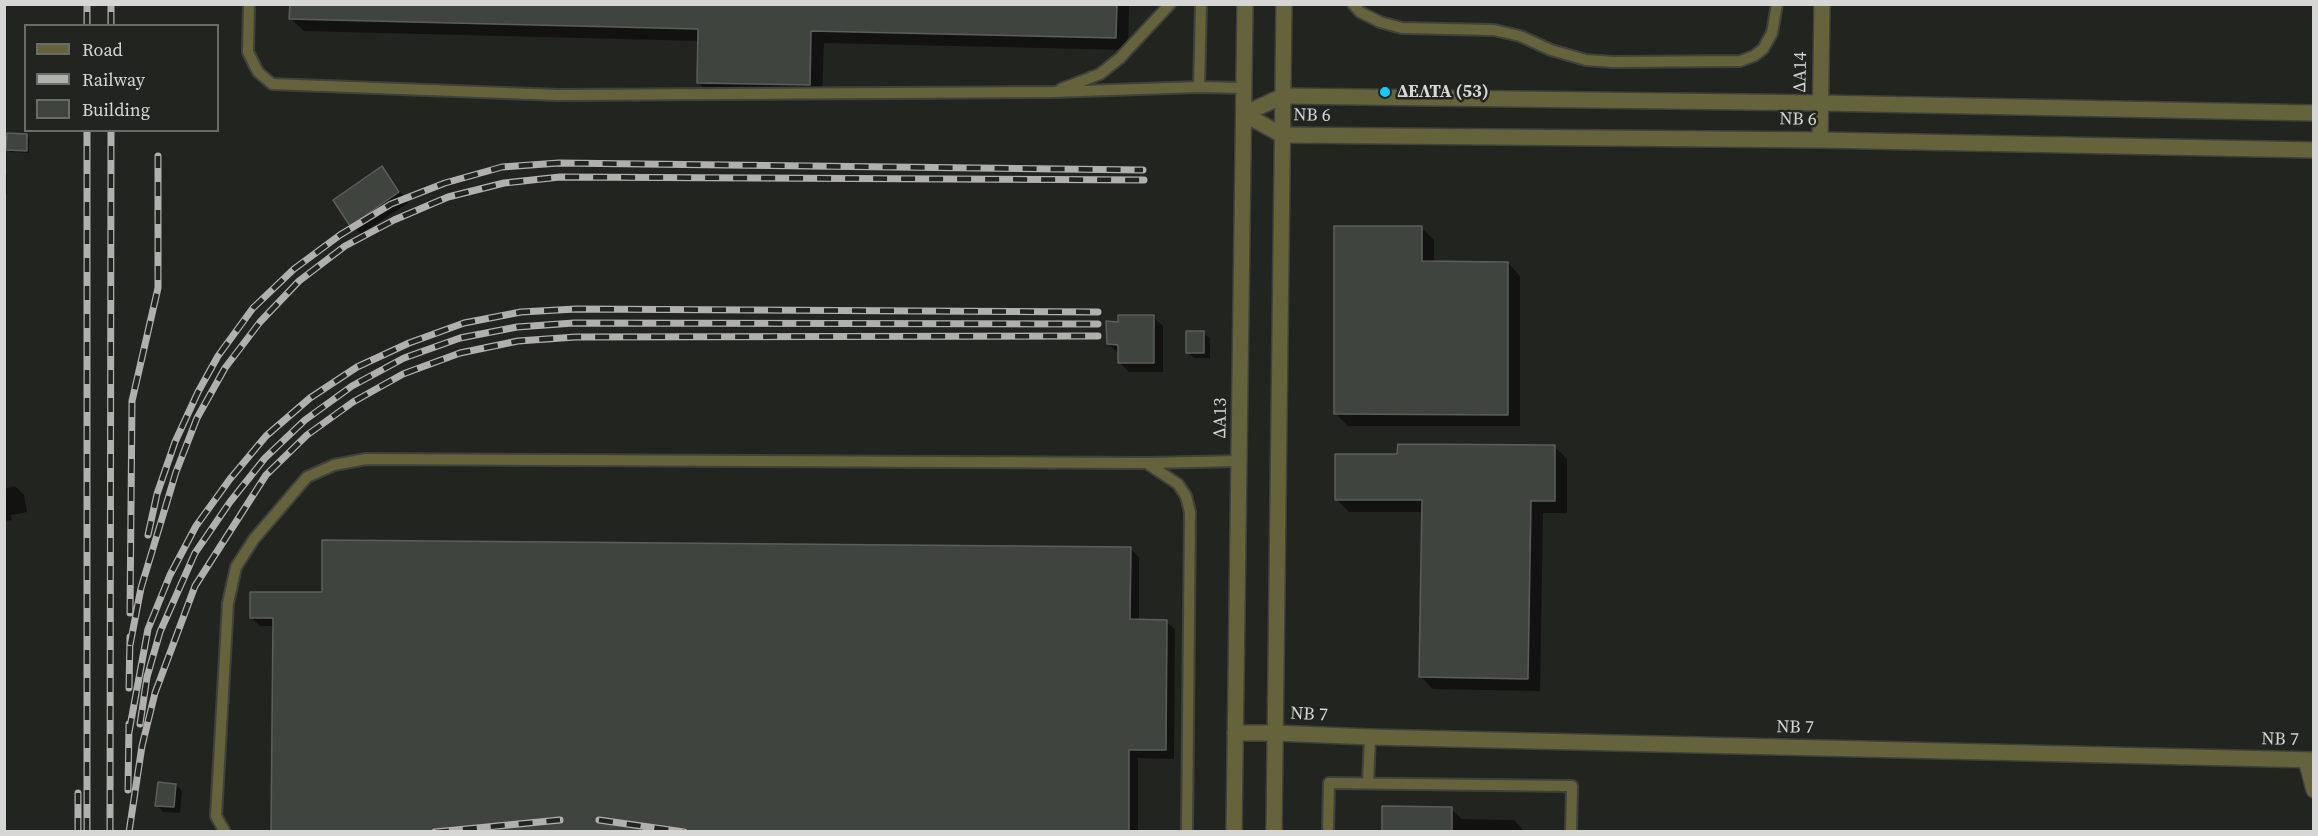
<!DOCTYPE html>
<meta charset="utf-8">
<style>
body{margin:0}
#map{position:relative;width:2318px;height:836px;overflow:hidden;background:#222420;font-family:"Source Serif 4",serif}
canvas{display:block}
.frame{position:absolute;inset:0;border:6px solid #d6d7d4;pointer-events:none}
.legend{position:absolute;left:24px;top:24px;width:195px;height:108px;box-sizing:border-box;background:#222420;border:2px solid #6a6c68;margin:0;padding:8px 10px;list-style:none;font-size:18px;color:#d6d7d4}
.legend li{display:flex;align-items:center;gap:12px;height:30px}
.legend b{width:30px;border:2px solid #6a6c68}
</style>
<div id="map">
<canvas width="2318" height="836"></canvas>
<div class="frame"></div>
<ul class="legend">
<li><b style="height:8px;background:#65633b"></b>Road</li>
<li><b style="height:8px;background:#b0b1ae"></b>Railway</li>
<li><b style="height:16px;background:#40443f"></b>Building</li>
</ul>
</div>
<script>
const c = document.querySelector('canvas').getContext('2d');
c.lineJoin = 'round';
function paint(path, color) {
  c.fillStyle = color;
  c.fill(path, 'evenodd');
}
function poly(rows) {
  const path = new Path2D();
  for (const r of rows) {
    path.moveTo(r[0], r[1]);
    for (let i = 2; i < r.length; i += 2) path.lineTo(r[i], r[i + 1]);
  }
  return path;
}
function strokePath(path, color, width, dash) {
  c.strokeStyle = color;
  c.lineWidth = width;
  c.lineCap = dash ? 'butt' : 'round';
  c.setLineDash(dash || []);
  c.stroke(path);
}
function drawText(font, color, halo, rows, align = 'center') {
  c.font = font + ' "Source Serif 4",serif';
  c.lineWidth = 5;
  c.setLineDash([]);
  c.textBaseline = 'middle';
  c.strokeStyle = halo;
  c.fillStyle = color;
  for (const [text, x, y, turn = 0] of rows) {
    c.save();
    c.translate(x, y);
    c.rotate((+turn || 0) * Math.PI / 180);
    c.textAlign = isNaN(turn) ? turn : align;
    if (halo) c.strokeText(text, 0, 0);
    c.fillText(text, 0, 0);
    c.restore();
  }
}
const shadow = poly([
 [291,4,1129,4,1128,50,824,43,822,98,711,95,698,82,699,41,304,31,291,19],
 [27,135,29,138,29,153,10,152,7,149],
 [381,168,391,178,408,203,361,234,352,225],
 [4,172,7,175,7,194,4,194],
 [1421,227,1434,240,1434,263,1508,263,1520,276,1520,426,1348,426,1335,413],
 [1153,317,1163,326,1163,372,1129,372,1119,362,1119,354,1108,344,1119,323],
 [1204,333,1210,339,1210,358,1194,358,1187,352],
 [1554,446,1567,459,1567,513,1543,513,1540,691,1433,689,1421,677,1423,512,1349,512,1336,499,1399,456],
 [15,486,24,495,27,512,11,515,12,520,4,521,4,489],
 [1130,548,1139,558,1139,621,1166,621,1175,630,1174,759,1138,758,1138,832,273,832,275,626,260,626,251,617,323,594],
 [176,785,182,791,180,813,163,812,157,805],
 [1384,808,1451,809,1462,819,1514,820,1525,832,1384,832]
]);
const building = poly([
 [290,4,1117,4,1116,38,811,31,810,85,697,83,698,29,289,19,290,4],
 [7,133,27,134,27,151,6,150,7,133],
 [382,166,399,192,350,226,333,200,382,166],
 [1334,226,1422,226,1422,261,1508,262,1508,415,1334,414,1334,226],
 [1118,315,1154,315,1154,363,1118,363,1118,345,1107,344,1106,321,1118,322,1118,315],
 [1186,331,1204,331,1204,353,1186,353,1186,331],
 [1398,444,1555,445,1555,501,1531,501,1528,679,1419,677,1422,500,1335,500,1335,454,1397,454,1398,444],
 [322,540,1131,547,1130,619,1167,620,1166,750,1129,750,1129,831,271,831,273,618,250,618,250,592,322,592,322,540],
 [158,782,176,784,174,807,155,806,158,782],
 [1382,806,1452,807,1452,831,1382,831,1382,806]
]);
const service = poly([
 [249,4,248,52,258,72,272,84,558,95,1053,92,1199,87,1244,88],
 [1353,4,1360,12,1380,22,1402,28,1494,30,1520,36,1551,50,1586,60,1613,62,1740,61,1754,56,1763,49,1772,33,1777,4],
 [1199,87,1201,4],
 [1061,89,1100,74,1120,58,1170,4],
 [1148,464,1178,484,1186,496,1190,512,1187,832],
 [1368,783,1370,737],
 [225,832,216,816,228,603,236,567,254,539,307,477,334,465,366,459,1148,463,1240,461],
 [1328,832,1329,783,1572,786,1571,832]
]);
const minor = poly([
 [1283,96,1821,103,2314,113],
 [1282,135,1820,140,2314,150],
 [1820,140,1822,4],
 [1275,733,1370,737,2314,760],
 [2306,760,2314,790]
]);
const tertiary = poly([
 [1244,114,1282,135],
 [1244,114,1283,96],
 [1235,733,1275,733],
 [1234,832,1245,4],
 [1274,832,1284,4]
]);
const rail = poly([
 [87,26,87,4],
 [111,26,111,4],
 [148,535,157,494,175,442,198,392,218,356,253,308,294,269,340,235,391,204,445,183,502,167,559,163,1143,170],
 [130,613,132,401,158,288,158,156],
 [130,645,141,588,176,472,197,418,225,368,260,322,299,281,345,246,394,220,448,197,504,183,560,177,1144,180],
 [129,688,130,637],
 [140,724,147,677,160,632,195,553,230,502,265,458,305,420,352,386,404,358,460,338,517,327,574,323,1098,324],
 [129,732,148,629,170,575,196,526,230,479,266,436,310,398,357,367,409,343,464,323,521,312,576,309,1098,312],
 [128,790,129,724],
 [599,820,684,832],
 [78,832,78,793],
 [87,832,87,130],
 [110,832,111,130],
 [129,832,142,746,155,693,195,586,266,475,307,435,353,402,403,374,460,353,518,341,576,337,1098,336],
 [435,832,560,820]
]);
const markers = [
 [1385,92,6,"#14cafb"]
];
const streetNames = [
 ["ΔΑ14",1801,72,-89],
 ["ΝΒ 6",1312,116,1],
 ["ΝΒ 6",1798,120,1],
 ["ΔΑ13",1221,418,-89],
 ["ΝΒ 7",1309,715,3],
 ["ΝΒ 7",1795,728,1],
 ["ΝΒ 7",2280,740,1]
];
const poiNames = [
 ["ΔΕΛΤΑ (53)",1397,92]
];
paint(shadow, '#0007');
paint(building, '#40443f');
strokePath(building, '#5b5f5b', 1.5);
strokePath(service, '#3f413d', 14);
strokePath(minor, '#3f413d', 18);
strokePath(tertiary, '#3f413d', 18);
strokePath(service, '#65633b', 10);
strokePath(minor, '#65633b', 15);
strokePath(tertiary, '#65633b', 15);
strokePath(rail, '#b0b1ae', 7);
strokePath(rail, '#222420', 4.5, [14]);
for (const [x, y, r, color] of markers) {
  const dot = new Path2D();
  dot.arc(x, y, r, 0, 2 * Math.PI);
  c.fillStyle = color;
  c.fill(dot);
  strokePath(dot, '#222420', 2);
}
drawText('18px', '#d6d7d4', '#222420', streetNames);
drawText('bold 18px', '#d6d7d4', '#222420', poiNames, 'left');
</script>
